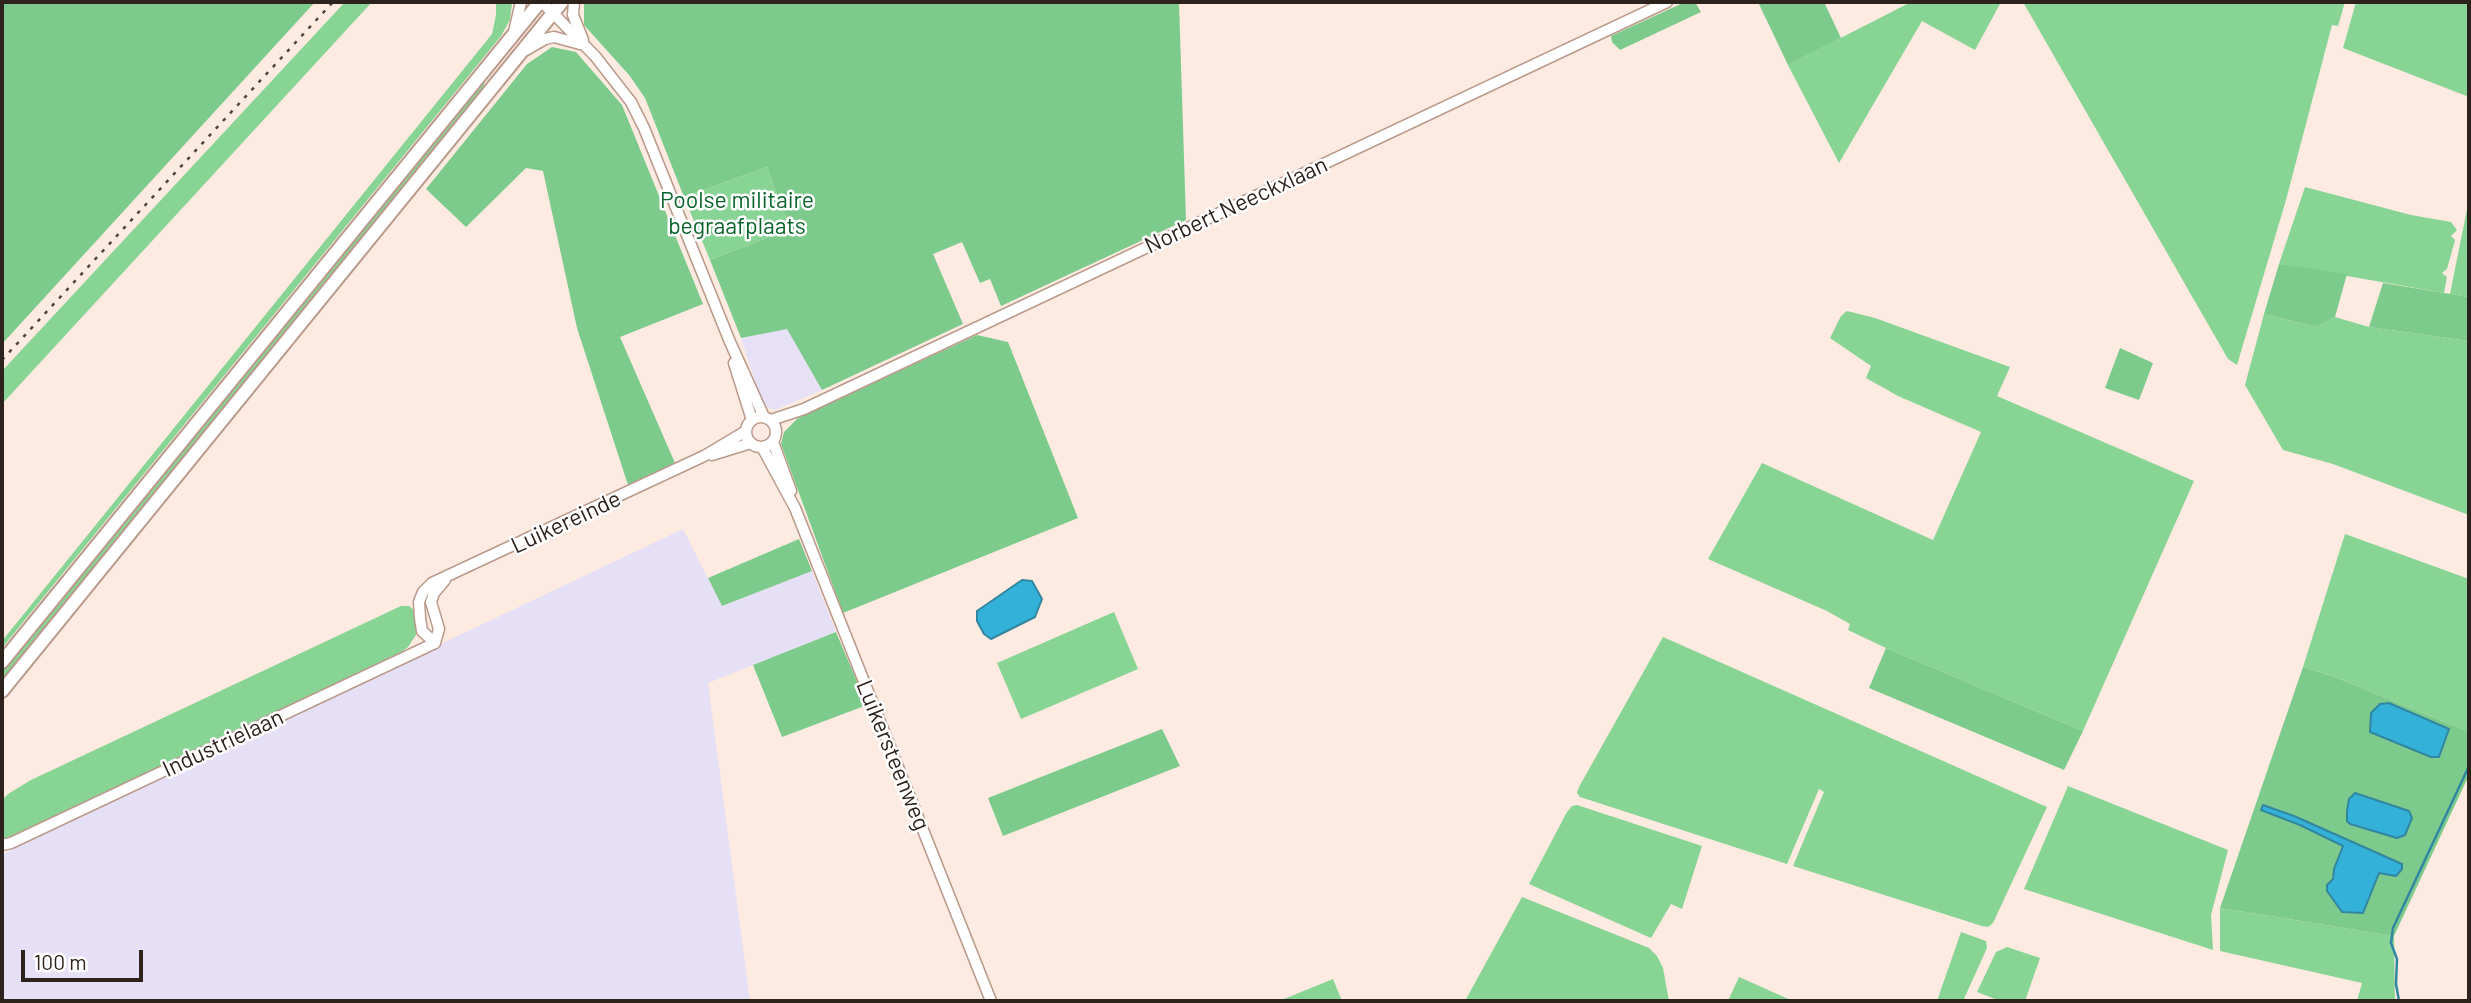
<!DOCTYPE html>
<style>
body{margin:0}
#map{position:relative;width:2471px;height:1003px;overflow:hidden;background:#fdeae0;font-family:Barlow,sans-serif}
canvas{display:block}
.frame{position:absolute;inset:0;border:4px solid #2e221c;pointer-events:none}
.scale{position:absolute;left:21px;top:950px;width:122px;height:32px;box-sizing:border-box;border:4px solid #2e221c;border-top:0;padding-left:9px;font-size:21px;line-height:24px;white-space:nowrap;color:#2e221c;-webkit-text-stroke:5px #fff;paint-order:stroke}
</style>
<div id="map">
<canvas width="2471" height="1003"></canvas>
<div class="frame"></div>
<div class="scale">100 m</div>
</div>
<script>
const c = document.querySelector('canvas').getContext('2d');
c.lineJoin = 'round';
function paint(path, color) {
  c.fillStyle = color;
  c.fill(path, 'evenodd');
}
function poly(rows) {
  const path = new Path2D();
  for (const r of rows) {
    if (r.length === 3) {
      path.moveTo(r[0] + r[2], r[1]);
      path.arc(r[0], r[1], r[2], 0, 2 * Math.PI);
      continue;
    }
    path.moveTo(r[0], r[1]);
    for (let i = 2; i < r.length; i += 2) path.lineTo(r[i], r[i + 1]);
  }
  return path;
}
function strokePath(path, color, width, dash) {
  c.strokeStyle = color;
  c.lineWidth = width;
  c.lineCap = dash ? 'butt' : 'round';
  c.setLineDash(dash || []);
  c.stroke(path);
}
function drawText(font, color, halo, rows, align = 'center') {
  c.font = font + ' Barlow,sans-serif';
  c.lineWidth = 5;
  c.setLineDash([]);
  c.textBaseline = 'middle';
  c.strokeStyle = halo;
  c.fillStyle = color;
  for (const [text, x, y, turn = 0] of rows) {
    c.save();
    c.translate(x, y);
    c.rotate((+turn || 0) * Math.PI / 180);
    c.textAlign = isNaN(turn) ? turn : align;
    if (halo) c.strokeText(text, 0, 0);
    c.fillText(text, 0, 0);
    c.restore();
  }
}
const commercial = poly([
 [787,328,822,390,775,410,763,406,741,338]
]);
const industrial = poly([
 [683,529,722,606,812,571,836,632,708,683,750,1001,2,1001,2,856,13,847]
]);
const green = poly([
 [345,2,372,2,2,404,2,371],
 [496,2,512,3,510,20,501,36,2,648,2,641,492,34,496,15],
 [1911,2,2001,2,1975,50,1922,21,1839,163,1788,65],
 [2023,2,2345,2,2338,26,2332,25,2286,200,2237,365,2228,359],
 [2356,2,2469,2,2469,97,2343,48],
 [526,26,528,28,485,81,482,92,2,683,2,669],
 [767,167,790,229,710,260,684,197],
 [2305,187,2411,215,2451,222,2457,230,2451,236,2455,240,2447,269,2442,273,2447,277,2444,293,2279,264],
 [2469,199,2469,297,2450,294],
 [1847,311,1875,318,2010,367,1997,396,2194,481,2083,731,1886,648,1848,630,1850,624,1827,611,1708,559,1762,463,1933,540,1981,432,1898,396,1866,378,1871,366,1830,338,1841,316],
 [2264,314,2316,327,2335,317,2369,327,2469,341,2469,515,2333,464,2283,450,2245,385],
 [2345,534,2469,579,2469,732,2335,677,2303,667],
 [401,606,409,606,415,611,416,635,408,647,394,657,2,841,2,800,8,794,31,780],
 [1114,612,1138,669,1021,719,997,663],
 [1663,637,2047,807,1993,923,1988,927,1982,926,1793,866,1824,792,1819,789,1787,864,1580,797,1577,793,1579,787],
 [2068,786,2228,850,2211,915,2213,950,2024,889],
 [1577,805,1702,846,1682,909,1671,904,1651,938,1529,884,1567,812,1572,806],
 [1522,897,1649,948,1657,956,1663,968,1669,1001,1465,1001],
 [2220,908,2394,936,2395,1001,2357,1001,2362,983,2220,951],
 [1961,932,1986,941,1987,948,1963,1001,1937,1001],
 [2007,947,2040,958,2025,1001,2000,1001,1977,992,1996,952],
 [1739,977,1793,1001,1728,1001],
 [1333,979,1342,1001,1279,1001]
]);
const forest = poly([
 [2,2,315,2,2,344],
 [584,2,1179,2,1186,220,1001,306,990,279,980,283,962,242,933,254,963,324,822,390,787,329,741,338,710,260,790,229,767,167,684,197,645,98,629,75,584,25],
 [1685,2,1695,2,1701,12,1620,50,1612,42,1611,36],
 [1758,2,1824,2,1841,38,1788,65],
 [552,47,576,52,622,105,703,304,620,337,675,463,628,485,577,328,543,171,526,168,466,227,426,189,527,64],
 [2279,264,2347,274,2335,317,2316,327,2264,314],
 [2383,283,2469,297,2469,341,2369,327],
 [977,335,1008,342,1078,518,843,613,781,444,784,432,798,418],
 [2120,348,2153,363,2139,400,2105,388],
 [799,539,812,571,722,606,708,578],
 [836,632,867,705,782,737,753,665],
 [1886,648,2083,731,2064,770,1869,688],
 [2303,667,2335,677,2469,732,2469,775,2394,936,2220,908],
 [1162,729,1180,766,1003,836,988,798]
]);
const water = poly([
 [1022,580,1032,581,1042,599,1035,617,991,639,984,634,977,621,977,611,1022,580],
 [2389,703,2449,729,2439,757,2431,757,2370,732,2371,713,2380,704,2389,703],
 [2355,793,2409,811,2412,818,2405,835,2397,838,2350,824,2347,821,2347,811,2349,799,2355,793],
 [2263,805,2294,816,2402,864,2402,869,2396,876,2379,873,2363,913,2342,912,2327,891,2327,885,2333,879,2334,869,2343,846,2300,825,2261,810,2263,805]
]);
const stream = poly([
 [2399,1001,2396,984,2397,959,2391,943,2393,928,2469,766]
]);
const secondary = poly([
 [542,2,595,56,631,102,644,128,730,342,764,417],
 [574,2,573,15,583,40],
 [514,32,521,2],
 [526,50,545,39,554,37,580,44],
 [734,363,752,420],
 [761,432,15],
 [771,420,804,409,1667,2],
 [773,442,791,491],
 [762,447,795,508,991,1001],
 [712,455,751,443],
 [435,643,422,631,420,618,419,602,423,592,432,583,704,456,746,431],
 [435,643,439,629,431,602,434,593,445,580],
 [2,845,11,843,435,643]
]);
const highway = poly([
 [2,662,540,2],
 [2,691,562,2]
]);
const rail = poly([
 [2,360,333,2]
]);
const parkNames = [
 ["Poolse militaire",737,200],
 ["begraafplaats",737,226]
];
const streetNames = [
 ["Norbert Neeckxlaan",1236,205,-25],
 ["Luikereinde",566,522,-25],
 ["Industrielaan",223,743,-25],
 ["Luikersteenweg",893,755,68]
];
paint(commercial, '#e6e1f6');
paint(industrial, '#e6e0f6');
paint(green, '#87d495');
paint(forest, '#7dcb8c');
paint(water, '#33b1d8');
strokePath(water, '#3286a0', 2);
strokePath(stream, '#3286a0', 2.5);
strokePath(secondary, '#b99a8b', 13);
strokePath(highway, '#b99a8b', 16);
strokePath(secondary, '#fff', 10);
strokePath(highway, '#fff', 12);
strokePath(rail, '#51443e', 2.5, [3.5, 7]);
drawText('23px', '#0a642a', '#fff', parkNames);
drawText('23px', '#2e221c', '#fff', streetNames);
</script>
